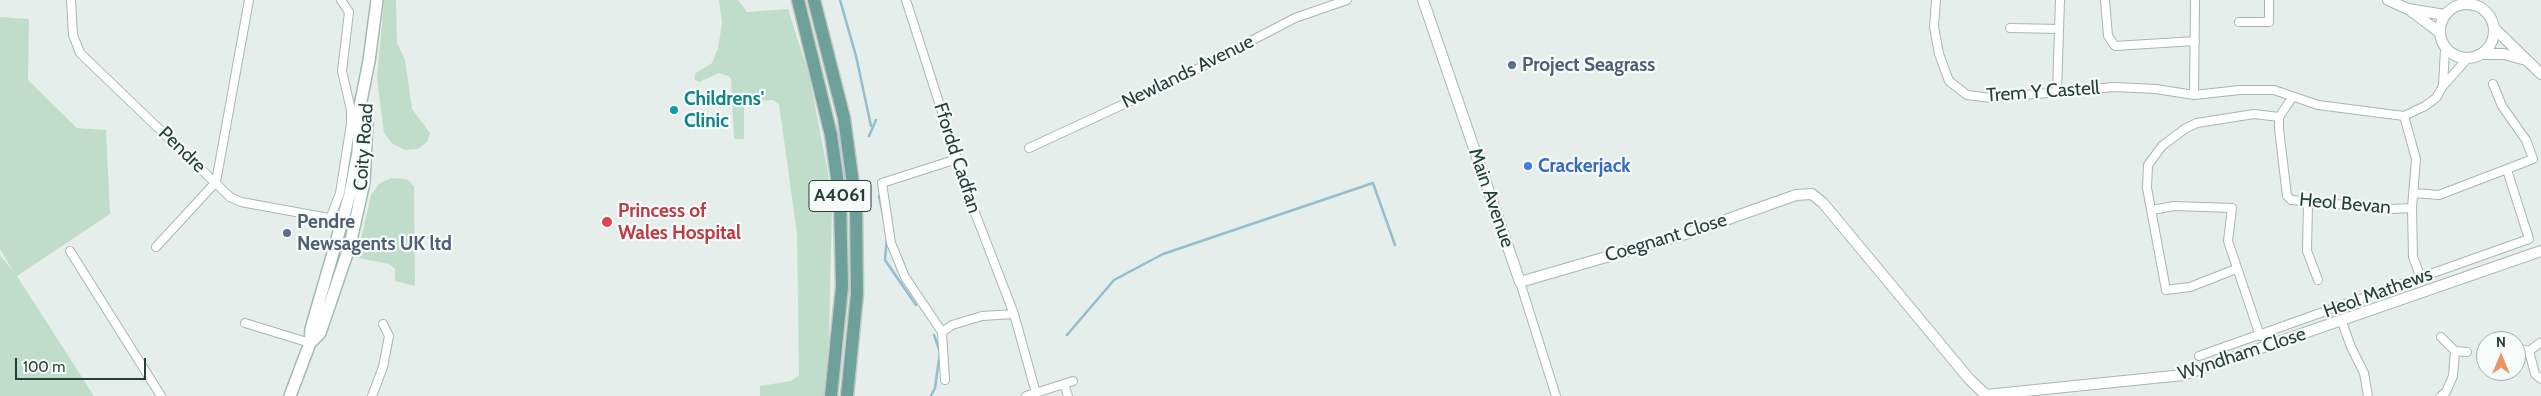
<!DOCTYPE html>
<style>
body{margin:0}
#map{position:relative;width:2541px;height:396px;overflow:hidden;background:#e6eeeb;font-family:Cabin,sans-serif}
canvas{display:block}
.north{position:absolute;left:2476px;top:331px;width:50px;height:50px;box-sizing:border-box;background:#f6faf9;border:1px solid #a2afad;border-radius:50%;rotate:0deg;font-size:14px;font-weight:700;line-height:20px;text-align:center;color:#253f3b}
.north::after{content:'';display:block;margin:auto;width:18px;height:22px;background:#e99768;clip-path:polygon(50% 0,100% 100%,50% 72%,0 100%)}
.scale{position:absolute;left:15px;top:358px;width:131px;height:22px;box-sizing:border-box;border:2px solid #253f3b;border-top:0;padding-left:6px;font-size:15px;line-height:18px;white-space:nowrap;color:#253f3b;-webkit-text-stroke:4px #f6faf9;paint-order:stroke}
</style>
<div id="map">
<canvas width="2541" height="396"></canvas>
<div class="north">N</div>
<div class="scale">100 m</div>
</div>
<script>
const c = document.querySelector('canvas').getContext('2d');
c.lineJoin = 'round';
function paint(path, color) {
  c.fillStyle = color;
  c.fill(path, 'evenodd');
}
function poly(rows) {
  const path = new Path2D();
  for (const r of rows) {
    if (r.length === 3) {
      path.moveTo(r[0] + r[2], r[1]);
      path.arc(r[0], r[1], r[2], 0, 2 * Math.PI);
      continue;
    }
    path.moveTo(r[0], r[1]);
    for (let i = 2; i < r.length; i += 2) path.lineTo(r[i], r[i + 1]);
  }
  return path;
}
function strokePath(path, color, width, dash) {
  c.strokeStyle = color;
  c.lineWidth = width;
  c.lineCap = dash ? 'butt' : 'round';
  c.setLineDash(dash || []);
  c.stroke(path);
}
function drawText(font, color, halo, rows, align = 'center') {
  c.font = font + ' Cabin,sans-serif';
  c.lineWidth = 4.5;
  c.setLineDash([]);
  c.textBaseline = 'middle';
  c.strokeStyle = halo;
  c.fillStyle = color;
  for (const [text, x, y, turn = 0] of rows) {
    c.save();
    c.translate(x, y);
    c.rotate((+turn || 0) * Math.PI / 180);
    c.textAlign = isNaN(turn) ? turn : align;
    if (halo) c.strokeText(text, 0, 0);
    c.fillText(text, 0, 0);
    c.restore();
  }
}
const green = poly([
 [384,0,396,0,397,43,405,60,412,109,430,133,427,142,418,149,405,150,393,144,384,133,383,126,377,78],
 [719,0,738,0,747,12,788,9,809,75,828,173,832,206,829,339,824,396,760,396,760,386,791,381,799,375,797,234,779,104,773,100,744,102,744,139,734,139,731,79,729,76,719,73,699,82,694,79,696,73,712,63,718,48,722,23],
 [0,17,29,19,28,80,77,128,106,130,110,214,17,276,94,396,0,396,0,255,13,271,0,249],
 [391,178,407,179,414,186,415,286,395,281,395,269,389,264,353,257,361,239,371,195,379,184]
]);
const stream = poly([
 [840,0,856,56,871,126],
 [869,136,876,120],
 [879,196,884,219],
 [887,237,885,260,916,305],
 [1067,335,1114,280,1163,254,1373,183,1395,245],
 [931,396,935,388,940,352,934,335]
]);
const minor = poly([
 [71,0,73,35,80,53,230,197,241,202,345,221],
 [906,0,972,205,1014,314],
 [1936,0,1934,27,1939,54,1949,81,1967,95,1991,98,2114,87,2156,89,2194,95,2240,90,2274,90,2318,105,2404,116,2425,106,2436,98,2443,86,2467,59],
 [2105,0,2108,36,2115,46,2195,41],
 [2239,22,2269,22,2269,0],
 [2010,28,2059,29],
 [2443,86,2445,49],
 [2057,92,2060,0],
 [2194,95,2195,0],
 [2292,98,2279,117,2279,129,2287,196,2291,200,2391,209,2412,208,2416,159,2404,116],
 [1029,148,1178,79,1295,18,1347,0],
 [2414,193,2439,195,2533,159,2526,140,2502,106,2493,84],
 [2308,202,2307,251,2318,280],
 [2412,208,2413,257,2421,278],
 [2152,210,2174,206,2232,208,2228,241,2260,336],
 [330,219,340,193,351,124,351,110,342,71,349,12,341,0],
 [156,247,216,182,249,0],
 [70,251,161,396],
 [2236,269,2190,287,2166,290,2147,188,2148,165,2162,146,2186,128,2197,123,2254,114,2279,117],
 [1520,282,1556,396],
 [2342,322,2351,347,2364,373,2368,396],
 [245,323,310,343],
 [942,332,905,277,891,243,882,183,957,159],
 [2441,337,2455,351,2467,352],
 [2540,343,2529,351,2535,374,2541,379],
 [2517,348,2529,351],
 [2199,356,2529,239,2507,170],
 [945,380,942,332,952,325,982,316,1014,314,1036,393],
 [1064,384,1068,396],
 [372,396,383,367,389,336,383,324],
 [1026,396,1073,381],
 [2441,396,2446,392,2453,376,2455,351]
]);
const tertiary = poly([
 [1423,0,1520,282,1689,233,1796,195,1812,194,1823,203,1970,380,1986,395,2183,375,2541,251],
 [2388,0,2408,9,2445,15],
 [2467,31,27],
 [2411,11,2439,32],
 [2494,28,2541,74],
 [2482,54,2504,54,2526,60]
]);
const secondary = poly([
 [310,343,320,333,350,245,364,182,367,120],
 [290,396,310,343,311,329,350,194,358,152,360,106,369,61,377,0]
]);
const primary = poly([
 [798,0,831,135,840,199,842,287,831,396],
 [814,0,844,118,856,206,857,294,847,396]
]);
const markers = [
 [1512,65,5,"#5c6f8a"],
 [674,110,5,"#0f9aa8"],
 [1528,166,5,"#3f7fe0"],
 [607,222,6,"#e0444e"],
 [287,233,5,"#5c6f8a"]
];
const shields = [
 [840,196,62]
];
const shieldNames = [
 ["A4061",840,196]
];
const serviceNames = [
 ["Project Seagrass",1522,65],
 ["Pendre",297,222],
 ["Newsagents UK ltd",297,244]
];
const streetNames = [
 ["Newlands Avenue",1188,72,-26],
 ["Trem Y Castell",2043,92,-4],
 ["Coity Road",364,147,-86],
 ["Pendre",182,150,44],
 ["Ffordd Cadfan",957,158,72],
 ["Main Avenue",1491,198,71],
 ["Heol Bevan",2345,204,5],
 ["Coegnant Close",1666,238,-17],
 ["Heol Mathews",2378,293,-20],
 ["Wyndham Close",2242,354,-18]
];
const cultureNames = [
 ["Childrens'",684,99],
 ["Clinic",684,121]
];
const shopNames = [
 ["Crackerjack",1538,166]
];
const healthNames = [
 ["Princess of",618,211],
 ["Wales Hospital",618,233]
];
paint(green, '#c0ddcb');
strokePath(stream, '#92bece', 2.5);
strokePath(minor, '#a8b6b3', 10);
strokePath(tertiary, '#a8b6b3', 12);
strokePath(secondary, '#a5b9b4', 14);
strokePath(primary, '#c2c9c8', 15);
strokePath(minor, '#fff', 8);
strokePath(tertiary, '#fff', 10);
strokePath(secondary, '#fff', 11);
strokePath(primary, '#6da099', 12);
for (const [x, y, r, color] of markers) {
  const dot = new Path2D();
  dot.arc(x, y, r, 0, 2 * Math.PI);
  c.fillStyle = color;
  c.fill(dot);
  strokePath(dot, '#f6faf9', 2);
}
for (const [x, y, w] of shields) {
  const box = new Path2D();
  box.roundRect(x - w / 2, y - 15.5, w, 31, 4);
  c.fillStyle = '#f6faf9';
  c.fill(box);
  strokePath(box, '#253f3b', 1);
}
drawText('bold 18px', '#253f3b', null, shieldNames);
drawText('bold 19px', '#4e5e75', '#f6faf9', serviceNames, 'left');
drawText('19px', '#253f3b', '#f6faf9', streetNames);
drawText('bold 19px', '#0d838f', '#f6faf9', cultureNames, 'left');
drawText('bold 19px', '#366cbe', '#f6faf9', shopNames, 'left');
drawText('bold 19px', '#be3a42', '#f6faf9', healthNames, 'left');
</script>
